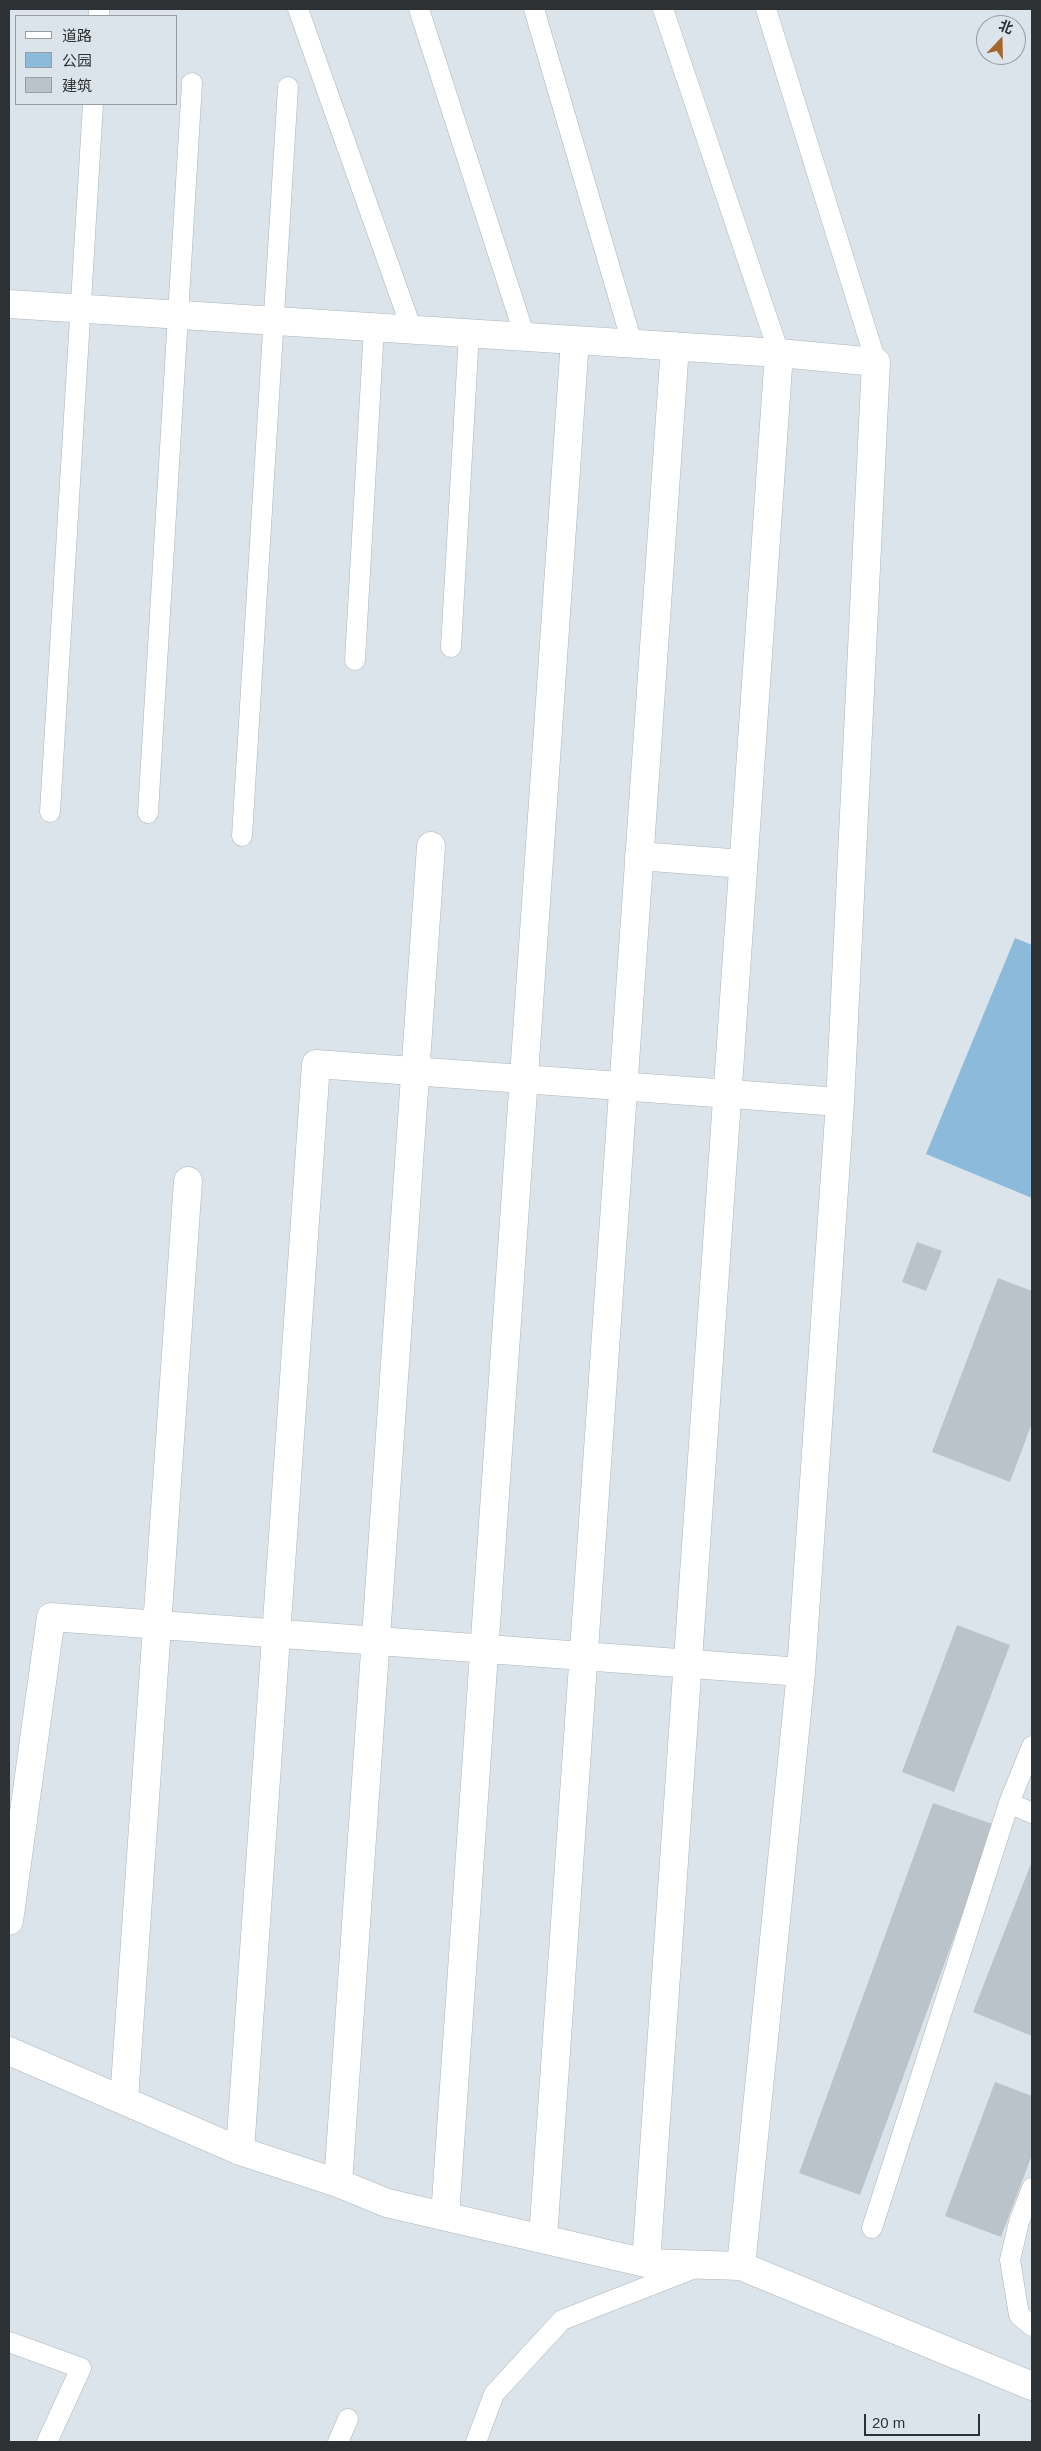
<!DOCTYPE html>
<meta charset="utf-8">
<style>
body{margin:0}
#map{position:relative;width:1041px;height:2451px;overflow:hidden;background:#dbe4eb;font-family:Arial,"Noto Sans SC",sans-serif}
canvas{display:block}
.frame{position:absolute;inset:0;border:10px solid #2e3134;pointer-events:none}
.legend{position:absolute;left:15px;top:15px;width:162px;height:90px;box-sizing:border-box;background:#dbe4eb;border:1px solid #969ca2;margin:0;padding:6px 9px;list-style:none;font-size:15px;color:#2e3134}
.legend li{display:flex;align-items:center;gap:10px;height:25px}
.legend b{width:25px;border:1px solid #969ca2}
.north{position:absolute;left:976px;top:15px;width:50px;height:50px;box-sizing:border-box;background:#dbe4eb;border:1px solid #969ca2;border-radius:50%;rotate:21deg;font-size:14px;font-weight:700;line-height:20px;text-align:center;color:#2e3134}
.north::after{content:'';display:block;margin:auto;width:18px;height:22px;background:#a5662e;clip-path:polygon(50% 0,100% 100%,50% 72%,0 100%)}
.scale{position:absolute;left:864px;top:2414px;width:116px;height:22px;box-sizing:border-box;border:2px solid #2e3134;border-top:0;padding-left:6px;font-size:15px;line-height:18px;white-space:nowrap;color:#2e3134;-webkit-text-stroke:4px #dbe4eb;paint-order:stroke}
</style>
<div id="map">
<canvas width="1041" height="2451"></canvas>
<div class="frame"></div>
<ul class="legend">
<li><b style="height:6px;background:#fff"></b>道路</li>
<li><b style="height:14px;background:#8cbadb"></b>公园</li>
<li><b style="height:14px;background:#bac3ca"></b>建筑</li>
</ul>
<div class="north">北</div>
<div class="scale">20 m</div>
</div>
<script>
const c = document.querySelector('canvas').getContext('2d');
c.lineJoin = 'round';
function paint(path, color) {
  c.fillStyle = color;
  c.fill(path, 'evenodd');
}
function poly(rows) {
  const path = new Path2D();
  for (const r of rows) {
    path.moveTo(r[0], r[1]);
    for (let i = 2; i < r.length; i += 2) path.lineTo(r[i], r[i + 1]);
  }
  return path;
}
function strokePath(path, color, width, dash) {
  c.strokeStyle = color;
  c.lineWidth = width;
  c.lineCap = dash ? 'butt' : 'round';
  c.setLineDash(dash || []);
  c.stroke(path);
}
const green = poly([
 [1015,938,1032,945,1032,1198,926,1154]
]);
const building = poly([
 [917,1242,942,1251,926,1291,902,1282],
 [998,1278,1032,1291,1032,1423,1010,1482,932,1452],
 [957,1625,1010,1645,954,1792,902,1772],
 [933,1803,995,1825,860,2195,799,2173],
 [1032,1861,1032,2036,973,2012],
 [995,2082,1032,2096,1032,2155,1001,2237,945,2216]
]);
const lane = poly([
 [298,9,412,330],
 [419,9,525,337],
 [534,9,632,343],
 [663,9,779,353],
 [766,9,876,362],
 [99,16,99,9],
 [451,647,469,333],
 [355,660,374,327],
 [50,812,93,104],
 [148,813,192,83],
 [242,836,288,87],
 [1009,1803,1032,1813],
 [1032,2188,1019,2222,1010,2260,1019,2315,1032,2326],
 [872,2228,1009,1803,1032,1746],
 [9,2342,81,2368,47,2442],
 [338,2442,348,2419],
 [476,2442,494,2394,562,2320,695,2268]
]);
const street = poly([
 [9,304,779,353,876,362,840,1102,801,1672,741,2266],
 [639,856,743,864],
 [9,1921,51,1617,801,1672],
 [9,2051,240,2151,338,2183,387,2203,646,2263,741,2266,1032,2386],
 [124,2100,188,1181],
 [240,2151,316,1064,840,1102],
 [338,2183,431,846],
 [445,2216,575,340],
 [543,2238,675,346],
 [646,2263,779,353]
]);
paint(green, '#8cbadb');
paint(building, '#bac3ca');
strokePath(lane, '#abb4bb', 21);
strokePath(street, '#abb4bb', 29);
strokePath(lane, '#fff', 20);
strokePath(street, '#fff', 28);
</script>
